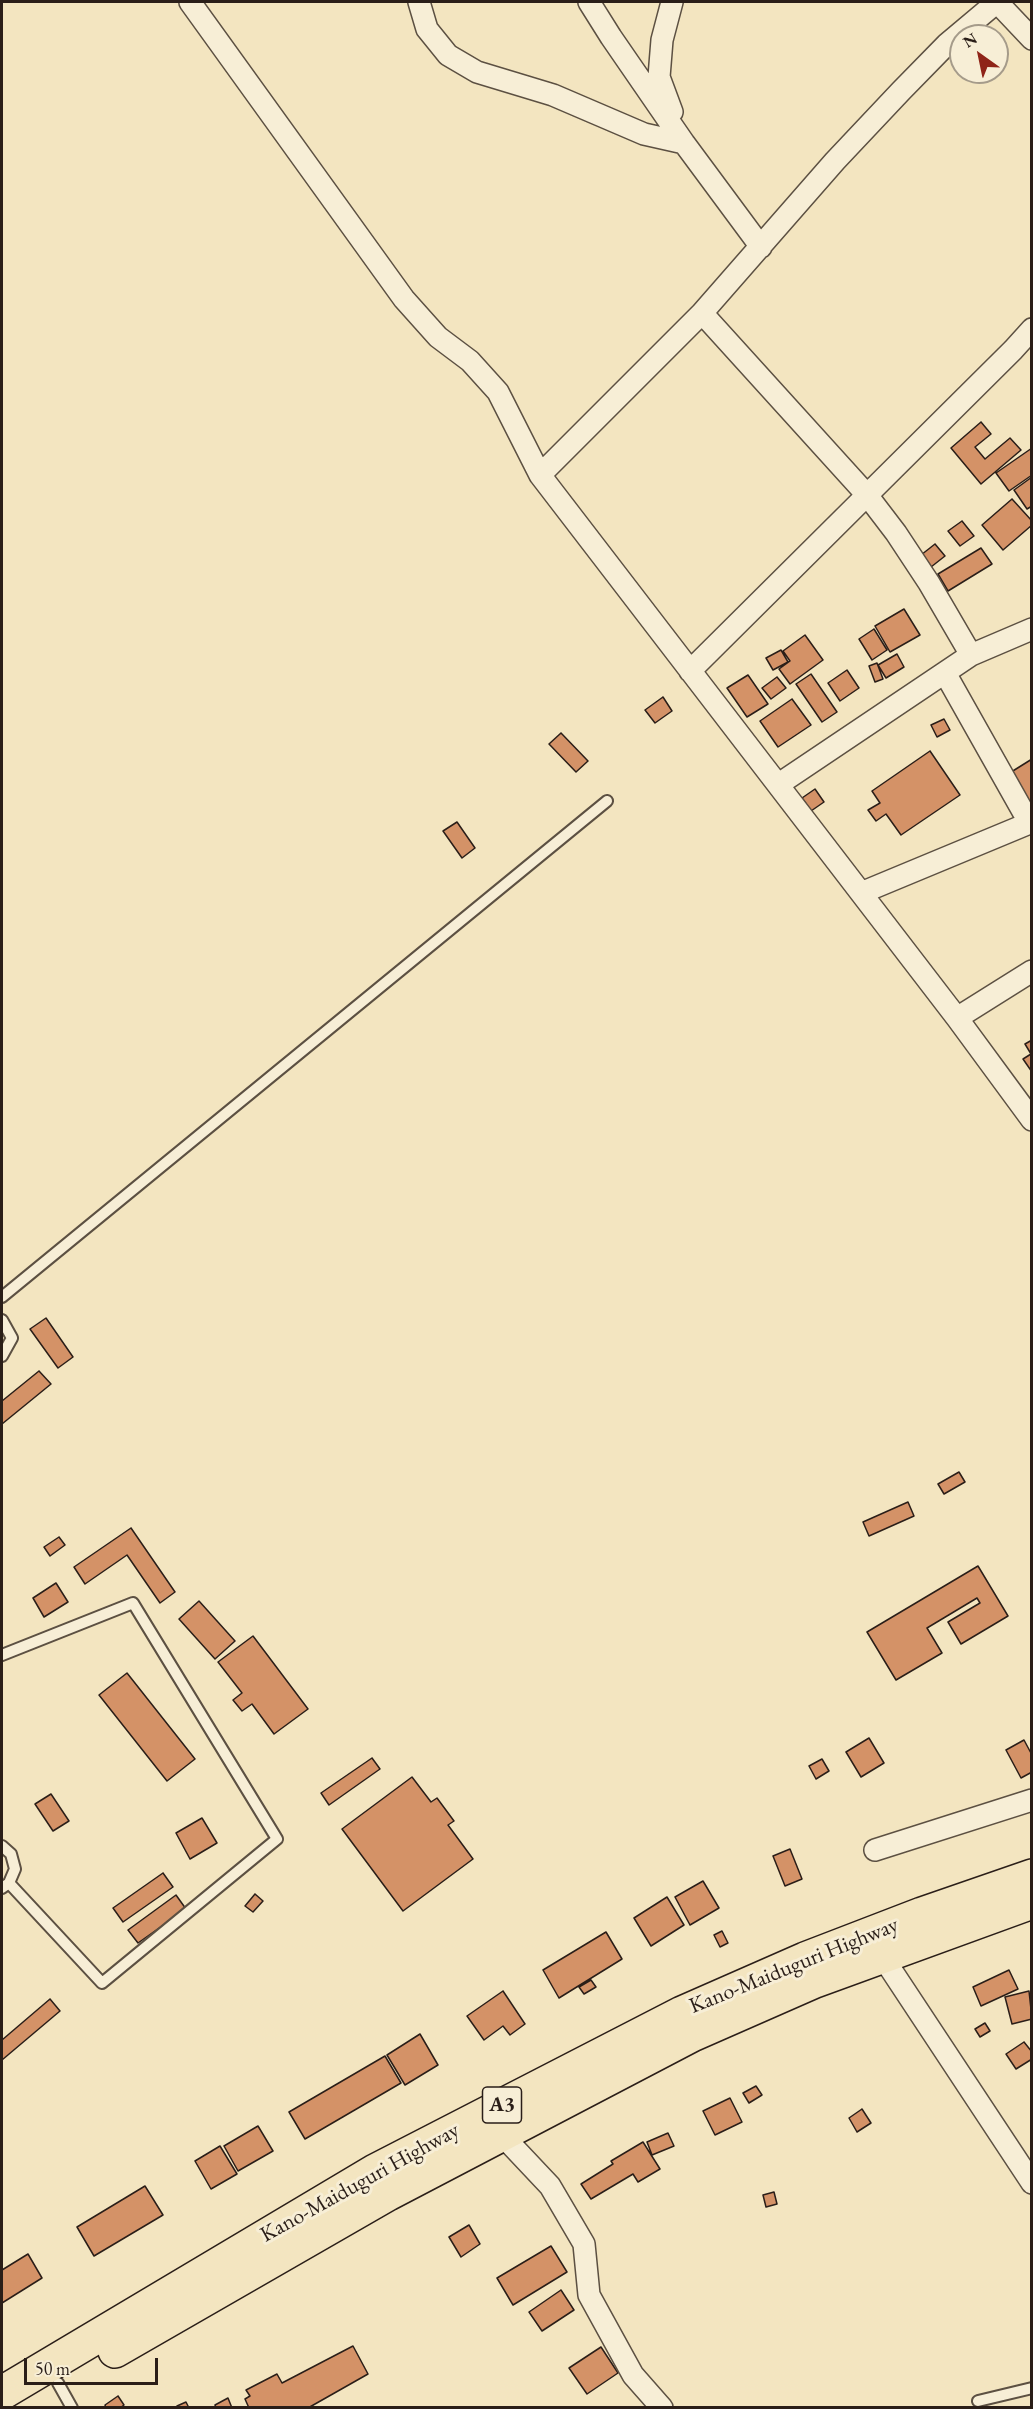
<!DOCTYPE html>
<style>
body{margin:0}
#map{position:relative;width:1033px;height:2409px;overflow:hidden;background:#f3e5c0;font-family:"EB Garamond",serif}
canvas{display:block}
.frame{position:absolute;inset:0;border:3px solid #2a1e18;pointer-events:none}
.north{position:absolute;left:949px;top:24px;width:60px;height:60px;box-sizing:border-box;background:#f7eed6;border:2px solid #a59b8a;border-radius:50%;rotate:327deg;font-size:16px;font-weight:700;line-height:24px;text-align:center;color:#2a1e18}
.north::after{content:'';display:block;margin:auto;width:21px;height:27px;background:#8f2418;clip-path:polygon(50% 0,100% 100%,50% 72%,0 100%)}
.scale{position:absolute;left:24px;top:2358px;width:134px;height:27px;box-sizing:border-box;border:3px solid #2a1e18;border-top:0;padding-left:8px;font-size:18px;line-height:21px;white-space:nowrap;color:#2a1e18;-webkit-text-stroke:4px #f7eed6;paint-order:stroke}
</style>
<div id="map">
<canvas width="1033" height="2409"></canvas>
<div class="frame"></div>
<div class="north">N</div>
<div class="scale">50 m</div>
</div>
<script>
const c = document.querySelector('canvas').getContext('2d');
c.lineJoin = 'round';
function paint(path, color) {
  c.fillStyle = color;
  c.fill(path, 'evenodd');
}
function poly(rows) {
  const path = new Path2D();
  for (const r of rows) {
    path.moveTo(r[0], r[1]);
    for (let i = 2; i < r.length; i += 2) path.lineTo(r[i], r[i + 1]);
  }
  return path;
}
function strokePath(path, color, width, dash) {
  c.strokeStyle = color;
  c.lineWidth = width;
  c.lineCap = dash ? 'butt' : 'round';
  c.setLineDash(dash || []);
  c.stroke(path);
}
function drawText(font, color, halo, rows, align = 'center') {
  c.font = font + ' "EB Garamond",serif';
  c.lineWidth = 6;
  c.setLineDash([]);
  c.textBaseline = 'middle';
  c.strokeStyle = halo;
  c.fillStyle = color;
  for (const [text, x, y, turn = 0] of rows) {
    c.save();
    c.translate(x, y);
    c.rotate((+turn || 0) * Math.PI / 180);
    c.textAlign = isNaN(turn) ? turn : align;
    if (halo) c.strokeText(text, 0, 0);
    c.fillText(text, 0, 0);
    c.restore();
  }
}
const building = poly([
 [981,422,991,434,975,447,985,459,1010,438,1021,450,981,484,951,448,981,422],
 [1032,448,1032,475,1009,491,996,473,1032,448],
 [1032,477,1032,506,1027,509,1014,490,1032,477],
 [1012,499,1032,521,1032,525,1003,550,982,525,1012,499],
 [962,521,974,536,960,546,948,531,962,521],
 [935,544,945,556,931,567,921,555,935,544],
 [981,548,992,564,948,591,938,574,981,548],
 [904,609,920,635,890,652,875,626,904,609],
 [874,629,887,650,872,660,859,639,874,629],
 [805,635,823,660,790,684,779,669,790,661,783,651,805,635],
 [781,650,788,662,773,670,766,658,781,650],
 [897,654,904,667,886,678,878,665,897,654],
 [877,663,883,679,875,682,869,666,877,663],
 [847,670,859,688,840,701,828,683,847,670],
 [811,674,837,712,822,722,796,684,811,674],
 [748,675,768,704,747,717,727,688,748,675],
 [777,677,786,688,771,699,762,688,777,677],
 [663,697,672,711,655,723,645,710,663,697],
 [792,699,811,725,778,747,760,721,792,699],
 [944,719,950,730,937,737,931,725,944,719],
 [561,733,588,761,576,772,549,744,561,733],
 [930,751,960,795,901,835,886,814,876,821,868,810,880,803,872,791,930,751],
 [1032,759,1032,806,1008,774,1032,759],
 [815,789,824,802,811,811,802,798,815,789],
 [457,822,475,848,462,858,443,831,457,822],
 [1032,1040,1032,1072,1023,1059,1031,1054,1025,1044,1032,1040],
 [46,1318,73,1357,58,1368,30,1329,46,1318],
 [39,1371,51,1384,2,1424,2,1401,39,1371],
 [959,1472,965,1482,944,1494,938,1484,959,1472],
 [908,1502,914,1516,869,1536,863,1522,908,1502],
 [131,1528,175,1592,160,1603,127,1555,85,1584,74,1567,131,1528],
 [59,1537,65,1545,50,1556,44,1547,59,1537],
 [978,1566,1008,1616,961,1644,948,1622,980,1603,977,1598,927,1628,942,1653,896,1680,867,1632,978,1566],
 [56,1583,68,1602,44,1617,33,1598,56,1583],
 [199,1601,235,1641,215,1659,179,1619,199,1601],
 [253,1636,308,1709,274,1734,252,1704,242,1711,233,1700,242,1693,218,1662,253,1636],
 [127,1673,195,1759,167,1781,99,1695,127,1673],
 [869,1738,884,1763,861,1777,846,1752,869,1738],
 [1024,1740,1032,1755,1032,1772,1021,1778,1006,1750,1024,1740],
 [372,1758,380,1769,329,1805,321,1793,372,1758],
 [822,1759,829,1771,816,1779,809,1766,822,1759],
 [412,1777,431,1802,437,1798,454,1821,448,1825,473,1859,403,1911,342,1829,412,1777],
 [51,1794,69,1821,53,1831,35,1804,51,1794],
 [202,1818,217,1843,190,1859,176,1833,202,1818],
 [790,1849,802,1879,785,1886,773,1856,790,1849],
 [163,1873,173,1887,123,1922,113,1908,163,1873],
 [703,1881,719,1908,690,1925,675,1897,703,1881],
 [255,1894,263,1901,253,1912,245,1906,255,1894],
 [176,1895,186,1909,138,1943,128,1930,176,1895],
 [667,1897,684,1925,651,1946,634,1918,667,1897],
 [722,1931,728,1943,720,1947,714,1935,722,1931],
 [606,1932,622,1959,559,1998,543,1970,606,1932],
 [1009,1970,1018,1989,981,2006,973,1987,1009,1970],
 [591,1980,596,1987,584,1994,579,1987,591,1980],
 [503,1991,525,2024,510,2035,503,2026,484,2040,467,2016,503,1991],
 [1029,1991,1032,2019,1012,2024,1005,1997,1029,1991],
 [50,1999,60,2011,2,2060,2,2040,50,1999],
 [985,2023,990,2031,980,2037,975,2029,985,2023],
 [420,2034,438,2065,405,2085,387,2055,420,2034],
 [1024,2042,1032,2052,1032,2059,1016,2069,1006,2054,1024,2042],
 [385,2056,401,2083,305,2139,289,2112,385,2056],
 [756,2086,762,2095,749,2103,743,2093,756,2086],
 [730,2098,742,2122,715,2135,703,2111,730,2098],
 [862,2109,871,2123,857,2132,849,2118,862,2109],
 [258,2126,273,2151,238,2171,224,2146,258,2126],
 [668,2133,674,2146,652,2155,647,2142,668,2133],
 [643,2142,660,2169,638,2182,633,2174,591,2199,581,2184,613,2164,611,2161,643,2142],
 [220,2146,237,2174,211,2189,195,2161,220,2146],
 [145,2186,163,2215,94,2256,77,2227,145,2186],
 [774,2192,777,2204,766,2207,763,2195,774,2192],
 [469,2225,480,2244,461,2257,449,2237,469,2225],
 [551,2246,567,2272,513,2305,497,2278,551,2246],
 [28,2254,42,2278,2,2303,2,2270,28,2254],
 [561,2290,574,2310,542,2331,529,2312,561,2290],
 [353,2346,368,2374,308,2408,249,2408,245,2399,250,2396,246,2390,277,2374,282,2383,353,2346],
 [601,2347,618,2373,587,2394,569,2368,601,2347],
 [118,2396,124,2405,120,2408,106,2408,105,2405,118,2396],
 [228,2398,232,2408,216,2408,215,2405,228,2398],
 [186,2402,189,2408,178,2408,177,2406,186,2402]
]);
const service = poly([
 [2,1297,607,801],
 [2,1320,12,1338,2,1356],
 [2,1655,133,1603,277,1839,102,1983,9,1883],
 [2,1846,11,1854,15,1869,9,1883,2,1888],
 [58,2383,72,2408],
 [978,2401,1032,2388]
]);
const minor = poly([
 [190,2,404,299,438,337,470,361,498,392,540,475,957,1018,1032,1120],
 [419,2,427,29,448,55,477,72,553,95,644,134,684,143],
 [589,2,611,37,684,143,761,247],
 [672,2,662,40,659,77,672,112],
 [997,2,1032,39],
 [702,313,867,495,896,533,929,583,971,655],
 [540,475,702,313,835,161,901,91,947,44,997,2],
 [690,671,1013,350,1032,329],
 [945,673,1029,822],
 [779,784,971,655,1032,629],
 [861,893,1032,822],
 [957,1018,1032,971],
 [875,1850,1032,1800],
 [882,1956,1032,2183],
 [501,2134,550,2186,584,2244,589,2295,633,2375,662,2408]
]);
const trunk = poly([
 [115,2351,388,2194,692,2035,815,1981,1032,1902],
 [2,2393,375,2171,682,2013,805,1959,922,1914,1032,1876]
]);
const shields = [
 [502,2105,39]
];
const shieldNames = [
 ["A3",502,2105]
];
const streetNames = [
 ["Kano-Maiduguri Highway",794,1966,-22],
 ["Kano-Maiduguri Highway",360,2183,-29]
];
paint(building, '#d49267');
strokePath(building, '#2a1e18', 1.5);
strokePath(service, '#5c5042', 14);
strokePath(minor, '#5c5042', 24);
strokePath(trunk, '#2a1e18', 36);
strokePath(service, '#f7eed6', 10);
strokePath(minor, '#f7eed6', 21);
strokePath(trunk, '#f3e5c0', 33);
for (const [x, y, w] of shields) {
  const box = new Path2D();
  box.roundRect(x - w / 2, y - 18, w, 36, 4.5);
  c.fillStyle = '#f7eed6';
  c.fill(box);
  strokePath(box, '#2a1e18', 1.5);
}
drawText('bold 21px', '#2a1e18', null, shieldNames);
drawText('22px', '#2a1e18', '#f7eed6', streetNames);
</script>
